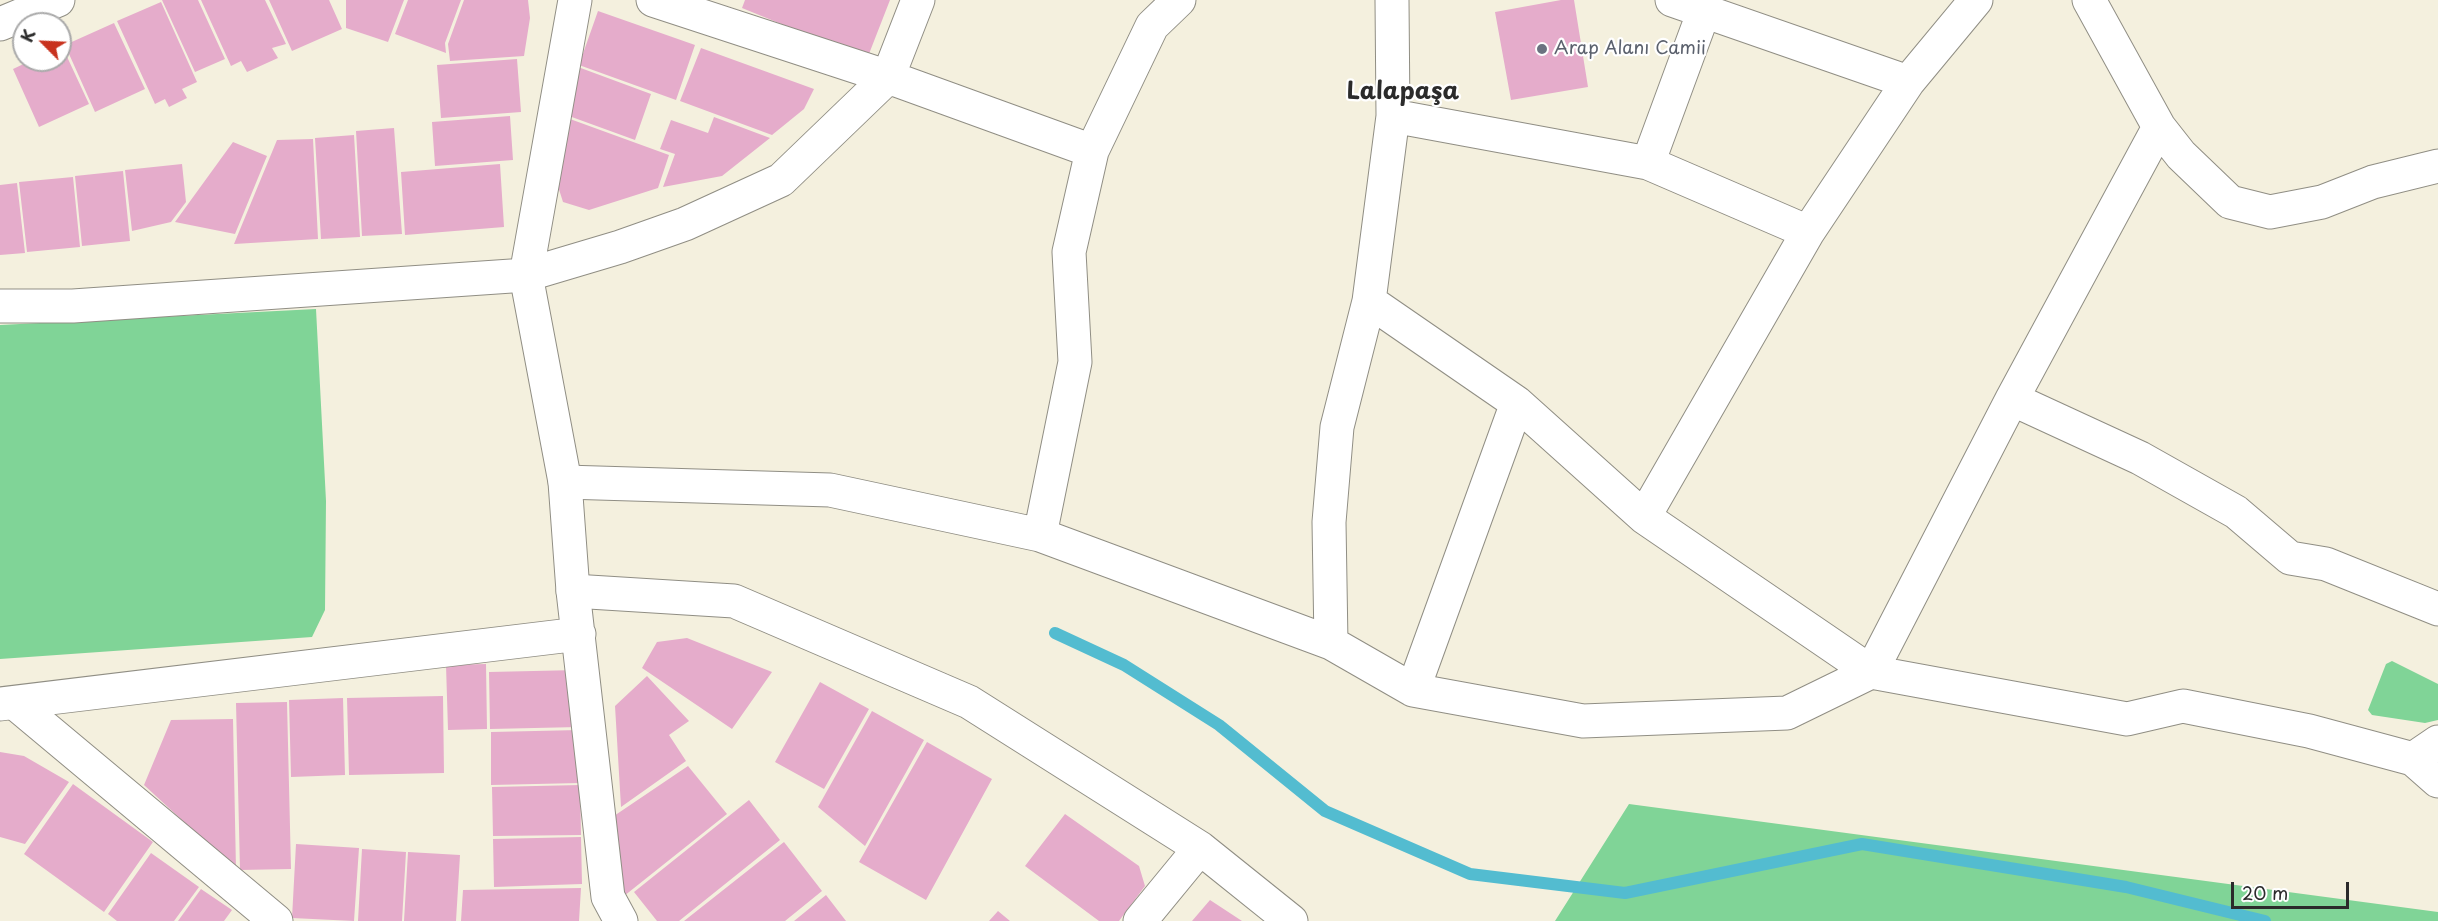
<!DOCTYPE html>
<meta charset="utf-8">
<style>
body{margin:0}
#map{position:relative;width:2438px;height:921px;overflow:hidden;background:#f4f0de;font-family:"Playpen Sans",sans-serif}
canvas{display:block}
.north{position:absolute;left:12px;top:12px;width:60px;height:60px;box-sizing:border-box;background:#fff;border:2px solid #aaa;border-radius:50%;rotate:294deg;font-size:16px;font-weight:700;line-height:24px;text-align:center;color:#2b2b2b}
.north::after{content:'';display:block;margin:auto;width:21px;height:27px;background:#c8321e;clip-path:polygon(50% 0,100% 100%,50% 72%,0 100%)}
.scale{position:absolute;left:2231px;top:882px;width:118px;height:27px;box-sizing:border-box;border:3px solid #2b2b2b;border-top:0;padding-left:8px;font-size:18px;line-height:21px;white-space:nowrap;color:#2b2b2b;-webkit-text-stroke:4px #fff;paint-order:stroke}
</style>
<div id="map">
<canvas width="2438" height="921"></canvas>
<div class="north">K</div>
<div class="scale">20 m</div>
</div>
<script>
const c = document.querySelector('canvas').getContext('2d');
c.lineJoin = 'round';
function paint(path, color) {
  c.fillStyle = color;
  c.fill(path, 'evenodd');
}
function poly(rows) {
  const path = new Path2D();
  for (const r of rows) {
    path.moveTo(r[0], r[1]);
    for (let i = 2; i < r.length; i += 2) path.lineTo(r[i], r[i + 1]);
  }
  return path;
}
function strokePath(path, color, width, dash) {
  c.strokeStyle = color;
  c.lineWidth = width;
  c.lineCap = dash ? 'butt' : 'round';
  c.setLineDash(dash || []);
  c.stroke(path);
}
function drawText(font, color, halo, rows, align = 'center') {
  c.font = font + ' "Playpen Sans",sans-serif';
  c.lineWidth = 4.5;
  c.setLineDash([]);
  c.textBaseline = 'middle';
  c.strokeStyle = halo;
  c.fillStyle = color;
  for (const [text, x, y, turn = 0] of rows) {
    c.save();
    c.translate(x, y);
    c.rotate((+turn || 0) * Math.PI / 180);
    c.textAlign = isNaN(turn) ? turn : align;
    if (halo) c.strokeText(text, 0, 0);
    c.fillText(text, 0, 0);
    c.restore();
  }
}
const green = poly([
 [316,309,326,501,325,610,312,637,0,659,0,325],
 [2392,661,2438,684,2438,720,2425,723,2372,715,2368,710,2386,664],
 [1629,804,2438,912,2438,921,1555,921]
]);
const stream = poly([
 [1055,633,1124,665,1219,725,1325,811,1470,874,1625,893,1862,844,2126,887,2265,921]
]);
const building = poly([
 [162,0,198,0,225,59,195,72],
 [201,0,265,0,286,44,272,48,278,58,247,72,241,61,231,66],
 [269,0,329,0,342,29,292,51],
 [346,0,404,0,388,42,346,28],
 [408,0,461,0,445,43,446,53,395,34],
 [464,0,528,0,530,18,524,56,450,61,448,44],
 [745,0,890,0,867,59,742,8],
 [1561,0,1574,0,1588,87,1511,100,1495,12],
 [161,2,197,82,182,89,187,98,169,107,165,99,155,104,117,21],
 [598,11,695,45,676,100,579,65],
 [114,23,145,89,95,112,65,45],
 [62,46,89,104,39,127,13,69,32,60,60,60,60,47],
 [701,48,814,89,804,109,772,135,680,101],
 [517,59,521,112,441,118,437,65],
 [578,67,651,94,635,140,569,116],
 [510,116,513,160,435,166,432,122],
 [714,117,770,138,722,176,663,187,675,154,660,149,671,120,708,133],
 [570,119,669,155,658,188,589,210,563,202,556,180],
 [394,128,402,234,362,236,356,131],
 [354,135,360,237,321,239,315,138],
 [313,139,318,239,234,244,277,140],
 [233,142,267,156,235,234,175,222],
 [182,164,186,202,171,222,132,231,125,170],
 [500,164,504,227,405,235,401,172],
 [123,171,130,241,82,246,75,176],
 [73,177,80,247,27,252,19,182],
 [17,183,25,253,0,255,0,185],
 [687,638,772,672,732,729,642,668,657,642],
 [486,664,487,729,448,730,446,665],
 [578,670,579,727,490,729,489,672],
 [647,676,689,721,669,735,686,761,621,807,615,706],
 [820,682,869,709,824,789,775,762],
 [443,696,444,773,349,775,347,698],
 [343,698,345,775,291,777,289,700],
 [287,702,291,869,240,870,236,703],
 [872,711,924,740,865,846,818,807],
 [233,719,236,870,144,785,171,720],
 [579,730,580,783,491,785,491,732],
 [927,742,992,779,926,900,859,862],
 [0,752,24,756,69,782,25,844,0,837],
 [688,766,727,814,619,900,608,820],
 [73,784,153,842,104,912,24,854],
 [580,785,581,835,493,836,492,787],
 [749,800,780,840,679,921,657,921,634,892],
 [1065,814,1139,866,1145,886,1119,921,1099,921,1025,866],
 [581,837,582,884,494,887,493,839],
 [784,842,822,891,785,921,684,921],
 [296,844,359,848,354,921,292,918],
 [362,849,406,852,402,921,358,921],
 [408,852,460,855,456,921,404,921],
 [151,853,199,887,174,921,117,921,108,914],
 [581,888,579,921,461,921,463,890],
 [201,889,232,910,224,921,178,921],
 [826,895,846,921,794,921],
 [1210,900,1242,921,1192,921],
 [998,911,1010,921,989,921]
]);
const street = poly([
 [653,0,888,77,1092,151],
 [1672,0,1908,82],
 [2089,0,2159,127,2181,155,2230,202,2270,212,2322,202,2373,182,2438,166],
 [0,24,58,0],
 [1393,116,1648,163,1808,232],
 [1648,163,1704,11],
 [526,275,575,0],
 [1369,301,1517,403,1644,517,1871,672,2012,399,2159,127],
 [0,306,73,306,526,275,620,247,685,224,781,180,888,77,918,0],
 [2012,399,2140,458,2236,512,2290,558,2326,564,2438,609],
 [565,482,830,490,1040,535,1331,643,1413,690,1583,721,1787,713,1871,672,2127,719,2183,706,2309,731,2413,759,2438,781],
 [1644,517,1808,232,1908,82,1976,0],
 [1040,535,1075,362,1069,252,1092,151,1152,26,1179,0],
 [573,591,734,601,969,702,1200,848,1291,921],
 [1331,643,1329,522,1337,427,1369,301,1393,116,1392,0],
 [1413,690,1517,403],
 [15,703,276,921],
 [2413,759,2438,742],
 [1140,921,1200,848]
]);
const secondary = poly([
 [526,275,565,482,573,591,608,897,621,921],
 [0,704,579,634]
]);
const markers = [
 [1542,49,6,"#6b7280"]
];
const worshipNames = [
 ["Arap Alanı Camii",1554,49]
];
const districtNames = [
 ["Lalapaşa",1403,92]
];
paint(green, '#80d497');
strokePath(stream, '#53bcd0', 12);
paint(building, '#e5accb');
strokePath(street, '#908e84', 35);
strokePath(secondary, '#908e84', 35);
strokePath(street, '#fff', 33);
strokePath(secondary, '#fff', 33);
for (const [x, y, r, color] of markers) {
  const dot = new Path2D();
  dot.arc(x, y, r, 0, 2 * Math.PI);
  c.fillStyle = color;
  c.fill(dot);
  strokePath(dot, '#fff', 2);
}
drawText('18px', '#5b616d', '#fff', worshipNames, 'left');
drawText('bold 24px', '#2b2b2b', '#fff', districtNames);
</script>
